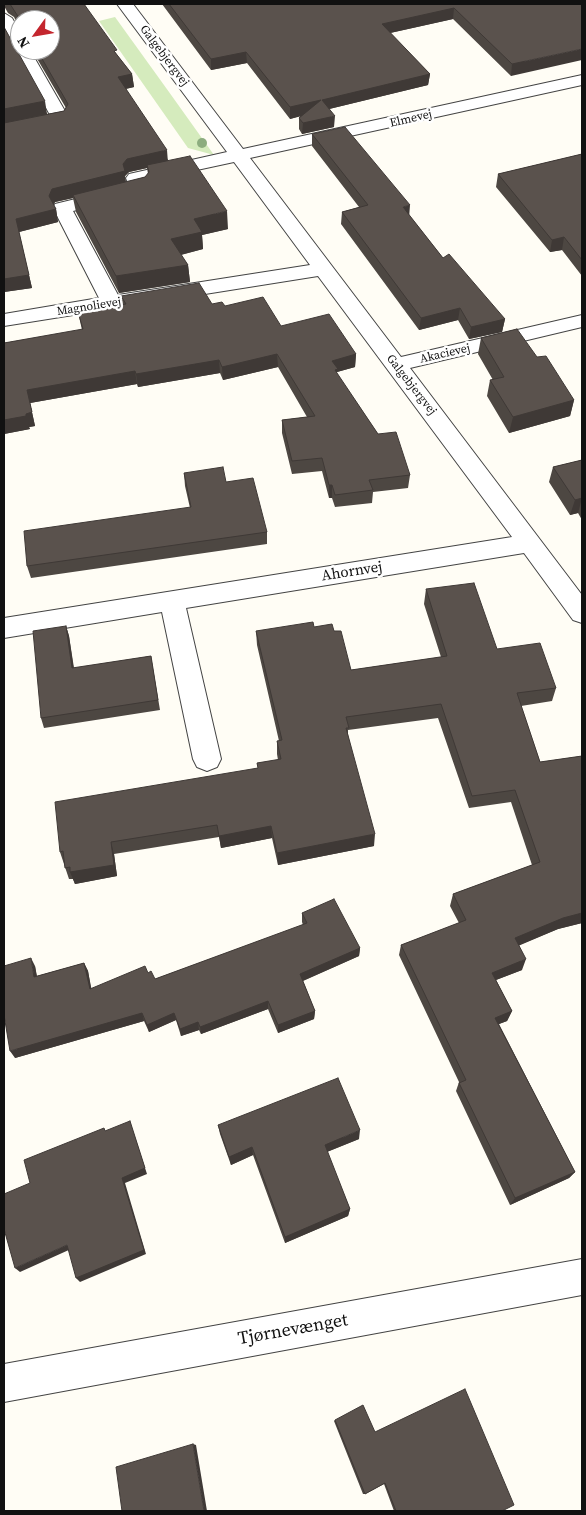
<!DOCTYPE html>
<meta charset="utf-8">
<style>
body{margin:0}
#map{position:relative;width:586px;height:1515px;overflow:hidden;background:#fffdf5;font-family:"Source Serif 4",serif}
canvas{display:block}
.frame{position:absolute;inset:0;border:5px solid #111;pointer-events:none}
.north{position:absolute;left:10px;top:10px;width:50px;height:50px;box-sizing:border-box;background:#fff;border:1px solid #a0a0a0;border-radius:50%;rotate:238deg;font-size:14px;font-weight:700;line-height:20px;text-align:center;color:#111}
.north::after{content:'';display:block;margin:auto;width:18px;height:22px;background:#c4262e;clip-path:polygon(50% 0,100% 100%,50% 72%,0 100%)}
</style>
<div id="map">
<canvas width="586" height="1515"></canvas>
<div class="frame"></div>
<div class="north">N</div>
</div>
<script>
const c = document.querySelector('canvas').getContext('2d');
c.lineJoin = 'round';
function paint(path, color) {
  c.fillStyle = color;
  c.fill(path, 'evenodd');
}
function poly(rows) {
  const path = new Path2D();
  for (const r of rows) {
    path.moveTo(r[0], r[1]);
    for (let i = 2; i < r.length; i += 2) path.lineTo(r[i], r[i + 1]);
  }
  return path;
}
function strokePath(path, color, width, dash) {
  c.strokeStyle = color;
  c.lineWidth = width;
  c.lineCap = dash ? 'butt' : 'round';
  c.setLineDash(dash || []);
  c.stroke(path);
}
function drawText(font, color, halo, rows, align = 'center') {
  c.font = font + ' "Source Serif 4",serif';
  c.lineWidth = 5;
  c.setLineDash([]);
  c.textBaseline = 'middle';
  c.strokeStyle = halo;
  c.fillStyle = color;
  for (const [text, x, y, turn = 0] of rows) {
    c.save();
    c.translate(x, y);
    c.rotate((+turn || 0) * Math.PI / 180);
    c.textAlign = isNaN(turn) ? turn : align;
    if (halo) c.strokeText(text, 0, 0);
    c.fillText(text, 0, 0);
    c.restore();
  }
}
const green = poly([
 [115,17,169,92,214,155,188,148,99,21]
]);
const minor = poly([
 [117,4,133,4,243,149,582,75,582,85,250,158,401,357,582,315,582,327,410,368,582,595,582,623,573,620,524,553,186,608,221,759,217,767,207,771,197,767,193,759,162,612,4,638,4,618,512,537,318,276,4,326,4,314,99,298,53,208,55,204,129,186,126,178,129,174,227,152,117,4],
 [234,162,310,265,118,295,73,211,147,193,149,189,146,181,234,162],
 [4,13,12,18,20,32,20,50,30,50,69,118,66,122,4,135,4,125,50,115,4,32,4,13],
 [582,1259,582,1295,4,1402,4,1364,582,1259]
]);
const trees = [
 [202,143]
];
const wall = poly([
 [4,4,84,4,117,55,132,74,134,87,126,89,168,160,228,229,202,235,203,249,181,255,188,265,190,282,119,293,76,212,73,198,55,202,53,205,56,209,58,222,19,232,32,288,4,292,4,27,47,114,64,111,66,108,32,50,50,50,20,20,20,38,19,27,14,17,8,13,4,6],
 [147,168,148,174,145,177,126,182,125,176,129,172],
 [162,4,582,4,511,76,453,19,390,33,430,74,428,85,329,109,334,127,302,134,299,129,299,118,300,116,290,119,247,63,211,70],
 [312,134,409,215,443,258,505,319,502,332,469,339,458,320,419,330,341,224,342,212,359,207,312,146],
 [582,154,582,276,562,250,550,252,496,187,498,174],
 [121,296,212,304,225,306,281,326,356,354,355,367,337,372,337,374,378,434,410,475,408,488,373,492,372,503,335,507,332,498,329,498,322,471,292,474,282,433,282,420,307,417,278,367,223,380,220,373,138,387,137,384,30,403,35,426,29,427,30,429,4,434,4,343,82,330,78,312,122,305],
 [481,338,537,357,574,400,570,416,509,433,487,396,490,380,493,380,478,354],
 [582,460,582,520,578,513,570,515,549,482,553,467],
 [184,473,226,482,267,532,267,544,31,578,27,566,190,508,185,486],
 [426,589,497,649,556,688,552,701,521,706,540,762,582,756,582,923,558,929,519,945,522,970,496,980,512,1011,507,1021,499,1024,575,1172,569,1178,510,1205,456,1091,459,1082,399,955,401,945,459,923,450,906,453,894,532,865,511,802,469,808,438,718,348,730,348,735,374,846,278,865,272,838,221,848,219,837,114,854,117,876,75,884,73,879,69,879,60,852,258,768,257,763,278,760,277,754,277,741,279,741,257,645,256,631,314,627,334,631,351,670,441,657,424,604],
 [66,626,69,636,74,668,151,656,160,710,44,728,41,718],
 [302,913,360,948,359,956,303,981,315,1011,314,1019,278,1033,268,1009,201,1034,199,1030,181,1036,176,1020,149,1032,144,1021,15,1058,35,966,37,976,84,963,88,971,91,989,148,973,155,979,303,925,302,922],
 [218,1125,359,1139,327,1152,350,1209,348,1216,285,1243,253,1155,231,1165,220,1134],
 [335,1420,375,1432,502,1511,394,1511,384,1484,365,1494,363,1494,334,1421]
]);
const shadedWall = poly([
 [454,8,453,19,381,35,382,24],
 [582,49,582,60,511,76,512,64],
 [246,52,247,63,211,70,211,59],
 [132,74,134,87,120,90,118,77],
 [430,74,428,85,321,111,322,100],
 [321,100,321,111,290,119,290,107],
 [45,101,47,114,4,123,4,109],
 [335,116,334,127,302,134,303,123],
 [167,150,168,163,147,165,147,168,129,172,125,176,126,185,73,195,73,198,55,202,51,209,49,196,52,189,123,164,127,159],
 [410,205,409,218,403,207],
 [56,209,58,222,19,232,16,219],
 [227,211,228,229,202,235,203,249,172,257,171,239,194,219],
 [564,237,562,250,550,252,552,240],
 [188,265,190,282,119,293,116,276],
 [29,275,32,288,4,292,4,279],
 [460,308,458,320,419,330,421,318],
 [505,319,502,332,469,339,471,327],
 [277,354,278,367,223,380,222,367],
 [356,354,355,367,337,372,337,382,332,361],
 [219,360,220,373,138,387,136,374],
 [135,371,137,384,30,403,35,426,29,427,30,429,4,434,4,420,26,414,27,390],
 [574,400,570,416,509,433,513,417],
 [329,485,332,485,332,498,329,498],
 [582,498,578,513,570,515,575,500],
 [66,626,69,636,75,678,72,668],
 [271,826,272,838,221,848,219,836],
 [375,834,374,846,278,865,277,853],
 [111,842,114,854,117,876,75,884,70,872],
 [582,913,582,923,558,929,511,949,515,938,563,918],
 [360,948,359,956,300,982,300,974],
 [31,958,35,966,38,985,34,977],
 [526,959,522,970,488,983,492,973],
 [84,963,88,971,93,997,90,989],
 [268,1001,268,1009,201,1034,200,1027],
 [315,1011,314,1019,278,1033,278,1025],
 [512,1011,507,1021,491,1027,495,1018],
 [142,1013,144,1021,15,1058,10,1051],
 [174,1013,176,1020,149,1032,147,1025],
 [198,1022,199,1030,181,1036,180,1029],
 [130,1121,132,1128,147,1174,125,1183,146,1254,80,1282,76,1278,122,1178],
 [360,1130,359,1139,324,1153,325,1145],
 [252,1147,253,1155,231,1165,229,1157],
 [575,1172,569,1178,510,1205,515,1198],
 [350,1209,348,1216,285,1243,285,1237],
 [67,1245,71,1249,20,1272,15,1268],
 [193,1444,196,1445,207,1511,204,1511]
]);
const building = poly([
 [10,4,84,4,117,50,114,51,132,74,118,77,167,150,127,159,123,164,125,171,52,189,49,196,56,209,16,219,29,275,4,279,4,123,64,111,68,104,37,50,50,50,50,20,20,20,19,35,19,18,10,4],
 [169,4,582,4,582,49,512,64,454,8,382,24,430,74,322,100,335,116,303,123,299,118,321,100,290,107,246,52,211,59,169,4],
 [4,27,45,101,4,109,4,27],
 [345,127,410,205,403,207,443,258,449,254,505,319,471,327,460,308,421,318,342,212,368,205,312,134,345,127],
 [582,154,582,260,564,237,552,240,498,174,582,154],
 [190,156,227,211,194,219,202,232,171,239,188,265,116,276,73,195,145,177,149,172,147,165,190,156],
 [199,283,212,304,222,302,225,306,263,297,281,326,329,314,356,354,332,361,338,369,335,370,378,434,396,432,410,475,369,480,373,490,335,495,332,485,329,485,322,458,292,461,282,420,315,416,277,354,222,367,219,360,136,374,135,371,27,390,32,412,26,414,26,416,4,420,4,343,83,329,78,312,126,304,121,296,199,283],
 [517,329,537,357,546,356,574,400,513,417,490,380,504,377,481,338,517,329],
 [582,460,582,498,575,500,553,467,582,460],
 [223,467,226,482,253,478,267,532,27,566,24,531,191,507,184,473,223,467],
 [474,583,497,649,540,643,556,688,517,693,540,762,582,756,582,803,581,804,582,806,582,913,563,918,515,938,526,959,492,973,512,1011,495,1018,575,1172,515,1198,459,1083,466,1080,401,945,466,920,453,894,540,862,515,790,472,796,441,704,346,717,349,728,346,728,375,834,277,853,271,826,219,836,217,825,111,842,114,865,70,872,70,867,65,868,63,851,60,852,55,802,258,768,257,763,281,759,277,741,282,740,256,631,313,622,314,627,332,624,334,631,341,631,351,670,447,656,426,589,474,583],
 [66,626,72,668,151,656,158,700,41,718,33,631,66,626],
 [334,899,360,948,300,974,315,1011,278,1025,268,1001,200,1027,198,1022,180,1029,174,1013,147,1025,142,1013,10,1051,4,1015,4,966,31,958,34,977,84,963,90,989,145,966,148,973,151,971,155,979,307,923,302,913,334,899],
 [338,1078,360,1130,325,1145,350,1209,285,1237,252,1147,229,1157,218,1125,338,1078],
 [130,1121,145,1168,122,1178,144,1250,76,1278,67,1245,15,1268,4,1229,4,1194,30,1183,24,1160,104,1128,105,1131,130,1121],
 [465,1389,514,1505,502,1511,396,1511,385,1483,365,1494,335,1420,363,1405,375,1432,465,1389],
 [193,1444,204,1511,122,1511,116,1467,193,1444]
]);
const farStreetnames = [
 ["Galgebjergvej",164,56,53],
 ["Elmevej",411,119,-13],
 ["Magnolievej",89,307,-9],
 ["Akacievej",445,354,-13],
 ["Galgebjergvej",411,385,52]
];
const streetNames = [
 ["Ahornvej",352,572,-9]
];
const nearStreetnames = [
 ["Tjørnevænget",293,1330,-10]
];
paint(green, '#d5ebbd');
strokePath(minor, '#444', 2);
paint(minor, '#fff');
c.fillStyle = '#8dad7f';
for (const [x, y] of trees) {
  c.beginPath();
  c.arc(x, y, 5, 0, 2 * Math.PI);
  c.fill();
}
paint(wall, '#4d4742');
paint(shadedWall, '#3f3936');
paint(building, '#5a524d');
strokePath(building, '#3f3936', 1);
drawText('12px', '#111', '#fff', farStreetnames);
drawText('15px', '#111', '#fff', streetNames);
drawText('18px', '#111', '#fff', nearStreetnames);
</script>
